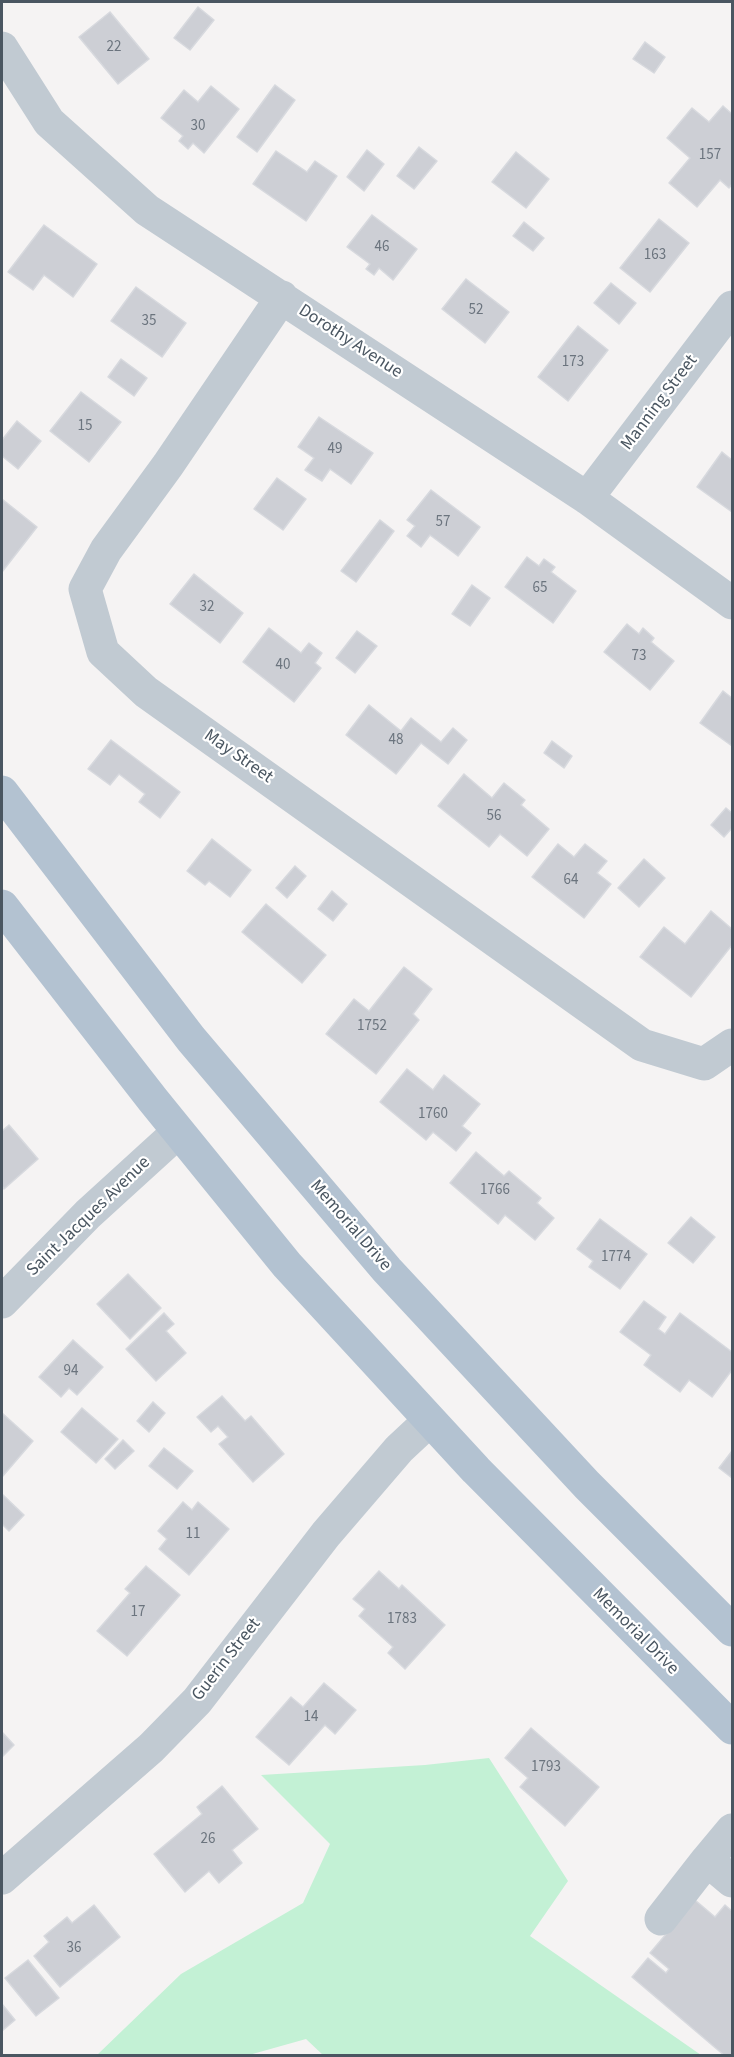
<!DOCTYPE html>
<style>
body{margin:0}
#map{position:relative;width:734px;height:2057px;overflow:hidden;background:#f5f3f3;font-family:"Source Sans 3",sans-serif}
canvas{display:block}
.frame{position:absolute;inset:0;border:3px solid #4a5661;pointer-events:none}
</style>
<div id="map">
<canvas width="734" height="2057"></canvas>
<div class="frame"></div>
</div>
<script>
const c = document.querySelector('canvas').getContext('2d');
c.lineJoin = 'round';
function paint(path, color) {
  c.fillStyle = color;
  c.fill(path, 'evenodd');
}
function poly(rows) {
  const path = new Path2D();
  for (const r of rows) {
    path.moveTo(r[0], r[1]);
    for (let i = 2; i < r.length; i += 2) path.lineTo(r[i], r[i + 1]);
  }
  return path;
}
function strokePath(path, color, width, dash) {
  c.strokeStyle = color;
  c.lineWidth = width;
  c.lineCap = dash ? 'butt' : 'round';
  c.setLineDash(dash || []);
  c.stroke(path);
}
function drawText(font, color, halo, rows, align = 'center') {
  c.font = font + ' "Source Sans 3",sans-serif';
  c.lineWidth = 4.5;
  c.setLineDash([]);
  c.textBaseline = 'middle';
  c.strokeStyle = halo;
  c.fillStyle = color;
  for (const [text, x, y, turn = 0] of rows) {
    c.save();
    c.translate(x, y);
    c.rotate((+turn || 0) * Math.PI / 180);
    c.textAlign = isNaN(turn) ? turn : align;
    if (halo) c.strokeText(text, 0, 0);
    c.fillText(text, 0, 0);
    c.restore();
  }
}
const green = poly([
 [489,1758,568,1881,530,1936,701,2055,324,2056,306,2039,249,2055,97,2055,181,1974,303,1903,330,1844,261,1775,425,1765]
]);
const building = poly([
 [198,7,214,20,190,50,174,38,198,7],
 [110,12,149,59,118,84,79,37,110,12],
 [645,42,665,57,654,73,633,59,645,42],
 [275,85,295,100,257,152,237,137,275,85],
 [211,86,239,109,204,153,193,143,188,149,179,141,183,136,161,118,184,90,198,102,211,86],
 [723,106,732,114,732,184,729,188,720,180,697,207,669,183,690,158,667,138,692,108,709,122,723,106],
 [419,147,437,161,414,189,397,176,419,147],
 [367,150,384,164,364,191,347,177,367,150],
 [276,151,307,172,315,161,337,176,306,221,253,184,276,151],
 [516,152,549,179,526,208,492,182,516,152],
 [372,215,417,249,393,280,379,268,374,275,366,269,370,264,347,247,372,215],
 [659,219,689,243,650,292,620,268,659,219],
 [524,222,544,238,533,251,513,236,524,222],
 [44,225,97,264,73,297,44,275,33,290,8,272,44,225],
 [466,279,509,312,485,343,442,309,466,279],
 [611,283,636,303,619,324,594,303,611,283],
 [136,287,186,323,162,357,111,321,136,287],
 [578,326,608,350,568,401,538,377,578,326],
 [121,359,147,378,134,396,108,377,121,359],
 [81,392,121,422,89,462,50,431,81,392],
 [319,417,373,453,351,484,330,469,322,481,305,470,314,458,298,447,319,417],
 [17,421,41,441,18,469,2,456,2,440,17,421],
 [722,452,732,460,732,512,697,487,722,452],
 [277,478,306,499,283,530,254,509,277,478],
 [431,490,480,527,458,556,430,535,421,547,407,536,415,526,407,520,431,490],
 [2,499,37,527,2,572,2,499],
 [380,520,394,531,356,582,341,571,380,520],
 [527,557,539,566,544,559,555,567,551,572,576,591,553,623,505,587,527,557],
 [194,574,243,613,220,643,170,604,194,574],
 [472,585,490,598,470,626,452,614,472,585],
 [627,624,639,634,643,628,654,638,651,642,674,661,650,690,604,652,627,624],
 [269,628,301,653,309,643,322,653,315,663,321,668,294,702,243,662,269,628],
 [357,631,377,646,355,673,336,658,357,631],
 [723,691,732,698,732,746,700,723,723,691],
 [369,705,401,731,411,718,441,742,453,728,467,740,448,764,421,743,396,774,346,735,369,705],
 [111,740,180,792,160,818,139,802,145,794,119,774,110,785,88,769,111,740],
 [552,741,572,756,564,768,544,753,552,741],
 [464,774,492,798,504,783,525,800,521,805,549,829,527,856,500,834,489,847,438,806,464,774],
 [726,808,732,813,732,828,724,837,711,825,726,808],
 [212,839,251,870,230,897,209,881,205,885,187,871,212,839],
 [558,844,574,857,585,844,607,861,597,873,611,884,584,918,532,877,558,844],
 [644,859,665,878,639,907,618,888,644,859],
 [295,866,306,876,287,898,276,888,295,866],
 [332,891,347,904,333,921,318,909,332,891],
 [266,904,326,955,302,983,242,932,266,904],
 [711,911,732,929,732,945,691,997,640,957,664,927,685,944,711,911],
 [404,967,432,989,413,1014,419,1020,376,1074,326,1034,354,999,369,1011,404,967],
 [407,1069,433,1090,444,1075,480,1104,462,1126,471,1133,456,1151,433,1132,426,1140,380,1102,407,1069],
 [9,1125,38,1159,4,1189,2,1186,2,1131,9,1125],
 [476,1152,504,1176,509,1171,541,1198,537,1203,554,1218,535,1240,505,1215,498,1224,450,1183,476,1152],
 [691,1217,715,1237,693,1263,668,1243,691,1217],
 [600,1219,647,1254,620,1289,589,1267,593,1261,577,1249,600,1219],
 [128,1274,161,1308,130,1339,97,1304,128,1274],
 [644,1301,666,1317,658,1329,665,1334,680,1313,732,1352,732,1370,712,1397,689,1380,680,1392,644,1365,651,1355,620,1332,644,1301],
 [164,1313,174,1324,166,1331,186,1353,156,1381,126,1349,164,1313],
 [73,1340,103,1367,77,1395,69,1388,61,1397,39,1377,73,1340],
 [222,1396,245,1421,251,1416,284,1454,253,1482,219,1444,228,1437,218,1426,211,1432,197,1417,222,1396],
 [153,1402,165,1413,149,1432,137,1421,153,1402],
 [82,1408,118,1439,96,1463,61,1432,82,1408],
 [2,1413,33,1441,2,1477,2,1413],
 [123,1440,134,1451,115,1469,105,1459,123,1440],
 [164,1448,193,1471,177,1489,149,1466,164,1448],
 [732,1451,732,1478,719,1468,732,1451],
 [2,1494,24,1515,9,1531,2,1524,2,1494],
 [183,1502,192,1510,198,1502,229,1529,189,1575,159,1549,167,1539,158,1531,183,1502],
 [146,1566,180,1595,127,1656,97,1631,130,1593,125,1589,146,1566],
 [379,1571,399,1589,402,1585,445,1625,405,1669,388,1653,393,1647,359,1616,365,1609,353,1599,379,1571],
 [324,1683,356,1710,335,1734,325,1725,289,1765,256,1737,291,1697,303,1707,324,1683],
 [531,1728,599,1787,565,1826,520,1787,528,1778,505,1758,531,1728],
 [2,1732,14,1745,2,1757,2,1732],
 [222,1786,258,1829,232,1850,242,1863,219,1883,209,1871,185,1892,154,1854,202,1814,197,1807,222,1786],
 [695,1900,715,1917,725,1905,732,1911,732,2056,725,2056,632,1977,648,1958,666,1973,669,1969,650,1953,695,1900],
 [94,1905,120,1937,60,1987,34,1956,49,1942,44,1936,67,1917,72,1923,94,1905],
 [28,1960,59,1998,36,2016,5,1978,28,1960],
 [2,2004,15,2020,2,2031,2,2004]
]);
const minor = poly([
 [2,48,49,122,147,210,587,498,732,603],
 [282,297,168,465,106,550,85,589,103,652,146,692,642,1045,704,1064,732,1045],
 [587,498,732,307],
 [2,1302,88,1214,178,1132],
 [732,1830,707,1860,732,1881],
 [2,1878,151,1748,197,1701,326,1534,399,1449,429,1421],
 [661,1919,707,1860]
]);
const major = poly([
 [2,792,191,1039,387,1270,587,1485,732,1630],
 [2,906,153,1100,287,1265,476,1470,732,1728]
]);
const numberNames = [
 ["22",114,48],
 ["30",198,127],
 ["157",710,156],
 ["46",382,248],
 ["163",655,256],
 ["52",476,311],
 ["35",149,322],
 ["173",573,363],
 ["15",85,427],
 ["49",335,450],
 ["57",443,523],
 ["65",540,589],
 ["32",207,608],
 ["73",639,657],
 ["40",283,666],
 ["48",396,741],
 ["56",494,817],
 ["64",571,881],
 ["1752",372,1027],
 ["1760",433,1115],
 ["1766",495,1191],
 ["1774",616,1258],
 ["94",71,1372],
 ["11",193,1535],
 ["17",138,1613],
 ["1783",402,1620],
 ["14",311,1718],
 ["1793",546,1768],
 ["26",208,1840],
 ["36",74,1949]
];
const streetNames = [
 ["Dorothy Avenue",350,342,33],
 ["Manning Street",660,403,-53],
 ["May Street",238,757,35],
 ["Saint Jacques Avenue",89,1217,-44],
 ["Memorial Drive",350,1226,49],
 ["Memorial Drive",635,1632,45],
 ["Guerin Street",227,1660,-52]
];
paint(green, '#c3f1d5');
paint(building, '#cdcfd5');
strokePath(building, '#d7d9de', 1.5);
strokePath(minor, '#c1cad2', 33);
strokePath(major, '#b3c2d1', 33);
drawText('15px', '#6b747e', null, numberNames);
drawText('18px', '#4a5661', '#fff', streetNames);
</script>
